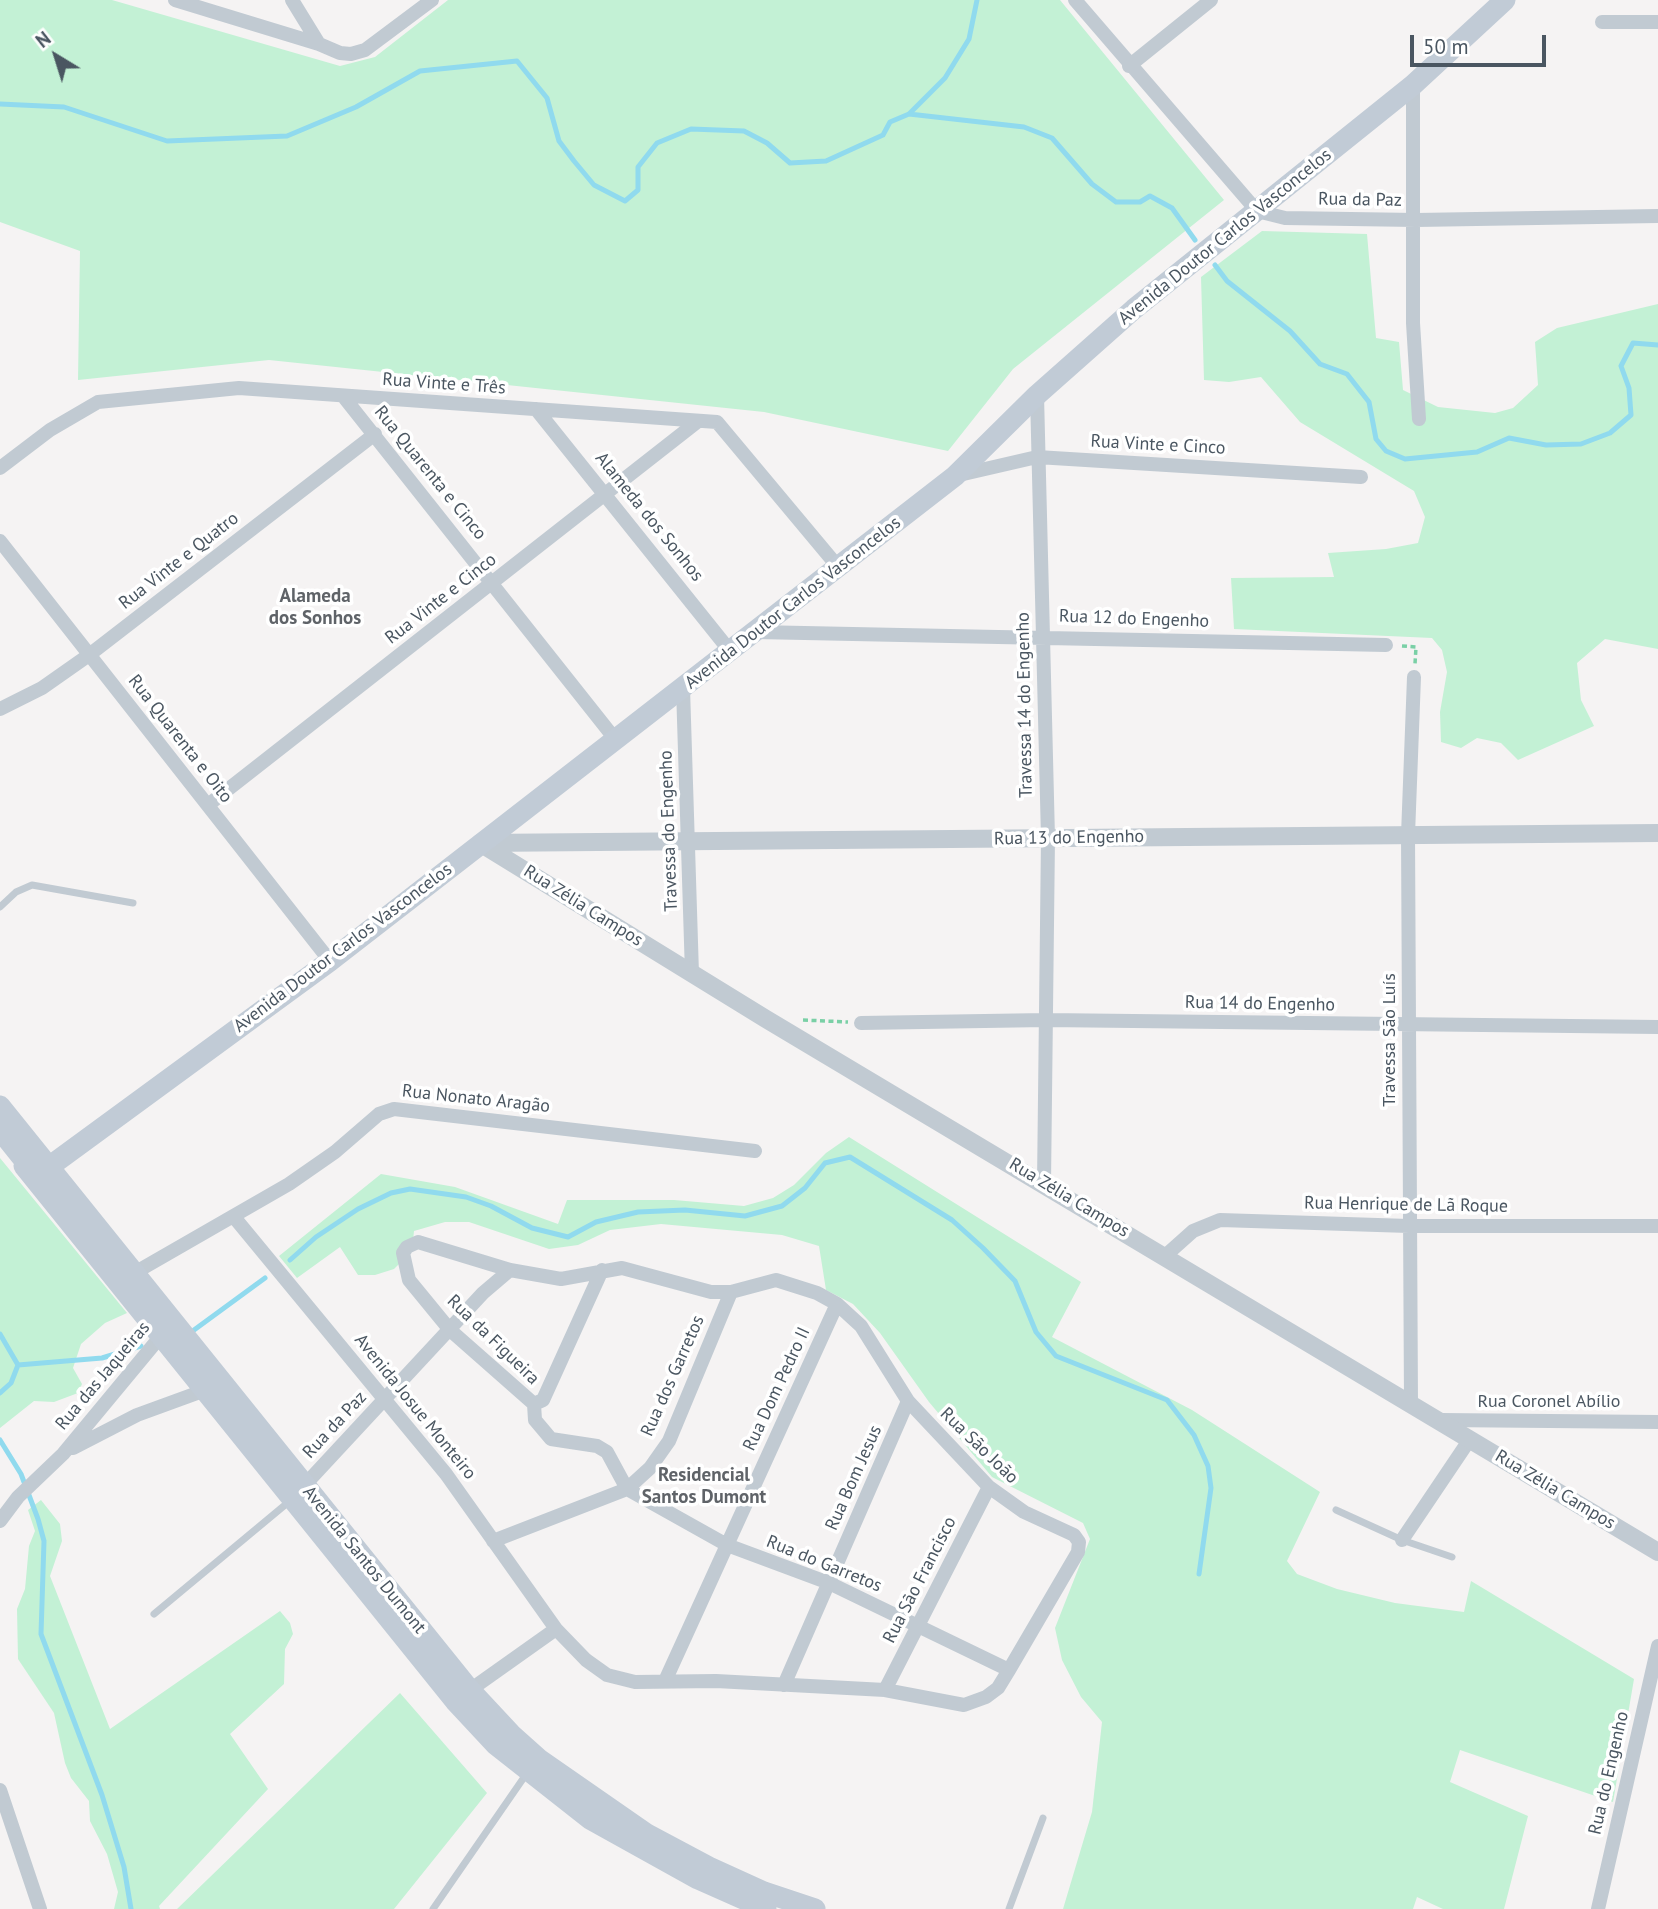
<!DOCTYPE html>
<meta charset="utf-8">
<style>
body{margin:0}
#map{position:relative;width:1658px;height:1909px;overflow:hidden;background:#f5f3f3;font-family:"PT Sans",sans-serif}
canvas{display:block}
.north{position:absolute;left:21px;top:21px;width:70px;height:70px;-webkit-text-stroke:5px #fff;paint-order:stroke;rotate:322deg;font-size:19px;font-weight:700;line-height:28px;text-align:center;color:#4a5661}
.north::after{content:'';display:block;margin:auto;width:24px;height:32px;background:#4a5661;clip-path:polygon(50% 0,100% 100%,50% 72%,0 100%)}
.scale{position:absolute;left:1410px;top:35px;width:136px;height:32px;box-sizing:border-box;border:4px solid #4a5661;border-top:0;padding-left:9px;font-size:21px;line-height:24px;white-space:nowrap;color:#4a5661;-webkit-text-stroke:5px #fff;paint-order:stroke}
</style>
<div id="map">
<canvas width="1658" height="1909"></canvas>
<div class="north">N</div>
<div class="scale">50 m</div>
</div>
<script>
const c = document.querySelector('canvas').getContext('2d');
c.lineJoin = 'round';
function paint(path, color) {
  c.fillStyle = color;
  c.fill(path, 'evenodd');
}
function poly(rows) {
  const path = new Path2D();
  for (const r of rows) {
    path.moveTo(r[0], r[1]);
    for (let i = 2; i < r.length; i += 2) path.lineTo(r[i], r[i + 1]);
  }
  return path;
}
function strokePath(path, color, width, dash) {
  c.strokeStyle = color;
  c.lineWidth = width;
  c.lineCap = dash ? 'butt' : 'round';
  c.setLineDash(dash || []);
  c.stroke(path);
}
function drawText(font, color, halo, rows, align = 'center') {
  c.font = font + ' "PT Sans",sans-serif';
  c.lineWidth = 7;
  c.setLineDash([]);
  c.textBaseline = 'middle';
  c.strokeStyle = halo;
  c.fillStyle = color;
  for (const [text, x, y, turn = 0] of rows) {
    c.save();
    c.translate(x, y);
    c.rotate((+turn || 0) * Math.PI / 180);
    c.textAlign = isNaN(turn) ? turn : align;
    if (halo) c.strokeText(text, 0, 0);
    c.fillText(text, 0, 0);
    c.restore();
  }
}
const green = poly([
 [0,0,112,0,340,66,375,57,448,0,1060,0,1224,200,1013,369,948,451,764,412,269,360,78,380,80,251,0,222],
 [1262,231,1367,234,1376,338,1399,342,1403,390,1438,407,1495,413,1513,408,1538,385,1535,342,1557,328,1658,304,1658,649,1605,639,1577,663,1581,700,1594,726,1518,760,1501,743,1477,738,1461,748,1441,742,1440,712,1447,672,1442,650,1432,638,1234,629,1231,578,1334,577,1328,553,1386,549,1418,543,1425,517,1414,491,1300,422,1261,377,1229,382,1204,380,1201,277],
 [849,1137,1081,1282,1052,1337,1192,1410,1320,1492,1287,1561,1297,1574,1337,1589,1395,1603,1464,1612,1471,1581,1634,1679,1613,1802,1460,1750,1450,1782,1528,1816,1504,1909,1443,1909,1417,1897,1413,1909,1063,1909,1092,1812,1102,1722,1081,1697,1062,1660,1055,1628,1090,1539,1083,1523,992,1477,929,1402,880,1333,853,1304,826,1290,819,1246,782,1235,661,1224,610,1230,578,1245,549,1249,469,1222,445,1222,414,1231,412,1251,394,1269,375,1275,358,1275,340,1247,297,1278,279,1256,381,1174,455,1187,558,1224,567,1200,674,1200,744,1206,773,1198,794,1185,826,1153],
 [0,1158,127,1313,105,1323,81,1344,73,1368,82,1384,78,1393,54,1402,34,1401,0,1428],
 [41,1500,60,1524,62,1541,50,1576,110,1729,280,1611,290,1623,293,1634,285,1649,284,1684,230,1734,268,1789,159,1906,160,1909,114,1909,118,1892,107,1854,90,1821,89,1801,71,1778,65,1763,54,1713,18,1659,17,1609,25,1589,29,1546,35,1531,28,1510],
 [400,1693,487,1793,394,1909,177,1909]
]);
const stream = poly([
 [0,104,64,107,167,141,287,136,356,107,420,71,517,61,547,98,559,141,574,161,594,185,625,201,638,190,638,167,657,143,691,129,744,131,767,143,790,163,826,161,883,135,890,122,909,114,1024,127,1052,138,1092,184,1116,202,1140,202,1150,196,1172,208,1195,240],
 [909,114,945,78,969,39,977,0],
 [1215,265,1227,281,1290,331,1320,364,1347,374,1369,402,1376,439,1386,451,1405,459,1477,452,1509,438,1546,445,1581,444,1610,433,1631,415,1629,388,1621,366,1633,343,1658,345],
 [290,1260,316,1237,358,1209,391,1193,410,1189,466,1197,491,1206,532,1228,568,1237,596,1222,638,1212,685,1210,745,1216,782,1206,805,1188,825,1163,850,1157,952,1220,983,1248,1015,1281,1036,1332,1056,1356,1167,1400,1194,1435,1208,1466,1211,1488,1199,1574],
 [194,1330,265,1278],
 [0,1334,18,1365,11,1383,0,1393],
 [18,1365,102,1358,141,1346],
 [0,1440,21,1474,38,1519,44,1541,41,1634,102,1795,124,1867,131,1909]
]);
const path = poly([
 [1402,646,1416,647,1415,664],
 [803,1020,848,1022]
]);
const service = poly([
 [0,907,16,892,32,885,133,903],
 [1336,1510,1402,1540,1452,1557],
 [154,1614,291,1500],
 [433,1909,527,1773],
 [1009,1909,1043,1818]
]);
const minor = poly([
 [175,0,319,44,340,53,351,54,365,50,432,0],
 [292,0,319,44],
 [1075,0,1257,211,1285,218,1416,220,1658,216],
 [1602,22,1658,22],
 [1129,66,1211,0],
 [1413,85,1413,323,1419,419],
 [1037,395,1048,838,1044,1183],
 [343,396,615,739],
 [536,409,730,651],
 [0,468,50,430,98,402,239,388,717,422,839,568],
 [959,475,1037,457,1361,477],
 [0,541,330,961],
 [756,632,1386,645],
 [683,688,692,974],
 [0,709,42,688,89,655,375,434],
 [208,805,697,422],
 [861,1023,1046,1020,1658,1027],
 [234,1217,446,1474,556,1629,586,1660,607,1675,635,1682,716,1681,885,1690,964,1705,986,1697,998,1688,1009,1670,1078,1552,1079,1542,1074,1535,1024,1512,989,1487,908,1401,861,1326,837,1304,817,1293,776,1280,731,1292,711,1292,622,1268,561,1279,510,1270,418,1242,407,1247,403,1253,409,1280,450,1330,534,1404,535,1420,551,1439,597,1446,607,1452,627,1489,727,1545,829,1583,1009,1670],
 [1165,1256,1193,1231,1220,1220,1409,1226,1658,1226],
 [129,1276,289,1184,335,1152,379,1114,394,1109,755,1151],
 [1411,1403,1408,835,1414,677],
 [534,1404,543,1400,602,1270],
 [1441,1420,1658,1422],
 [73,1448,137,1415,211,1388],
 [301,1489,483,1293,510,1270],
 [0,1521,18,1497,63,1454,165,1331],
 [1402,1540,1470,1439],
 [493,1541,627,1489,650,1468,669,1441,731,1292],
 [665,1681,837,1304],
 [784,1685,908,1401],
 [885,1690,989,1487],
 [463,1695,556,1629],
 [0,1790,40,1909],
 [1598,1909,1658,1646]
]);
const tertiary = poly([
 [480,843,766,1019,1658,1552],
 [480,843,1658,833]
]);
const secondary = poly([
 [0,1106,470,1690,511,1734,539,1759,647,1834,709,1867,764,1892,815,1909],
 [0,1130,32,1170,42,1172,330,961,955,476,1037,395,1134,309,1413,85,1505,0],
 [24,1166,455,1701,496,1745,590,1819,698,1879,766,1909]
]);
const streetNames = [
 ["Rua da Paz",1360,200,1],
 ["Avenida Doutor Carlos Vasconcelos",1225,237,-39],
 ["Rua Vinte e Três",444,384,4],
 ["Rua Vinte e Cinco",1158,445,3],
 ["Rua Quarenta e Cinco",430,473,51],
 ["Alameda dos Sonhos",649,517,51],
 ["Rua Vinte e Quatro",179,561,-38],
 ["Rua Vinte e Cinco",441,599,-38],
 ["Avenida Doutor Carlos Vasconcelos",793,603,-38],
 ["Rua 12 do Engenho",1134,619,2],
 ["Travessa 14 do Engenho",1025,705,-91],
 ["Rua Quarenta e Oito",180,739,52],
 ["Travessa do Engenho",669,831,-92],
 ["Rua 13 do Engenho",1069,838,-1],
 ["Rua Zélia Campos",583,906,32],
 ["Avenida Doutor Carlos Vasconcelos",343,948,-37],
 ["Rua 14 do Engenho",1260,1004,1],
 ["Travessa São Luís",1390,1040,-90],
 ["Rua Nonato Aragão",476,1099,6],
 ["Rua Zélia Campos",1069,1198,31],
 ["Rua Henrique de Lã Roque",1406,1205,1],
 ["Rua da Figueira",493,1340,44],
 ["Rua das Jaqueiras",103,1376,-50],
 ["Rua dos Garretos",673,1376,-66],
 ["Rua Dom Pedro II",777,1389,-65],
 ["Rua Coronel Abílio",1549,1402],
 ["Avenida Josue Monteiro",415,1407,51],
 ["Rua da Paz",335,1425,-47],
 ["Rua São João",979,1446,44],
 ["Rua Bom Jesus",854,1478,-66],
 ["Rua Zélia Campos",1555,1490,31],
 ["Avenida Santos Dumont",364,1560,51],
 ["Rua do Garretos",824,1564,22],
 ["Rua São Francisco",920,1580,-63],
 ["Rua do Engenho",1609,1773,-77]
];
const neighbourhoodNames = [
 ["Alameda",315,597],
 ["dos Sonhos",315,619],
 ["Residencial",704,1476],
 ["Santos Dumont",704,1498]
];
paint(green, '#c3f1d5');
strokePath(stream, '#90daee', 5);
strokePath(path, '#7ad0a6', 3.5, [5, 3.5]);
strokePath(service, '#c1cad2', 7);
strokePath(minor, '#c1cad2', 14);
strokePath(tertiary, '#c1cad2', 18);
strokePath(secondary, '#c1cbd6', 21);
drawText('18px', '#4a5661', '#fff', streetNames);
drawText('bold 19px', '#5f6368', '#fff', neighbourhoodNames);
</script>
